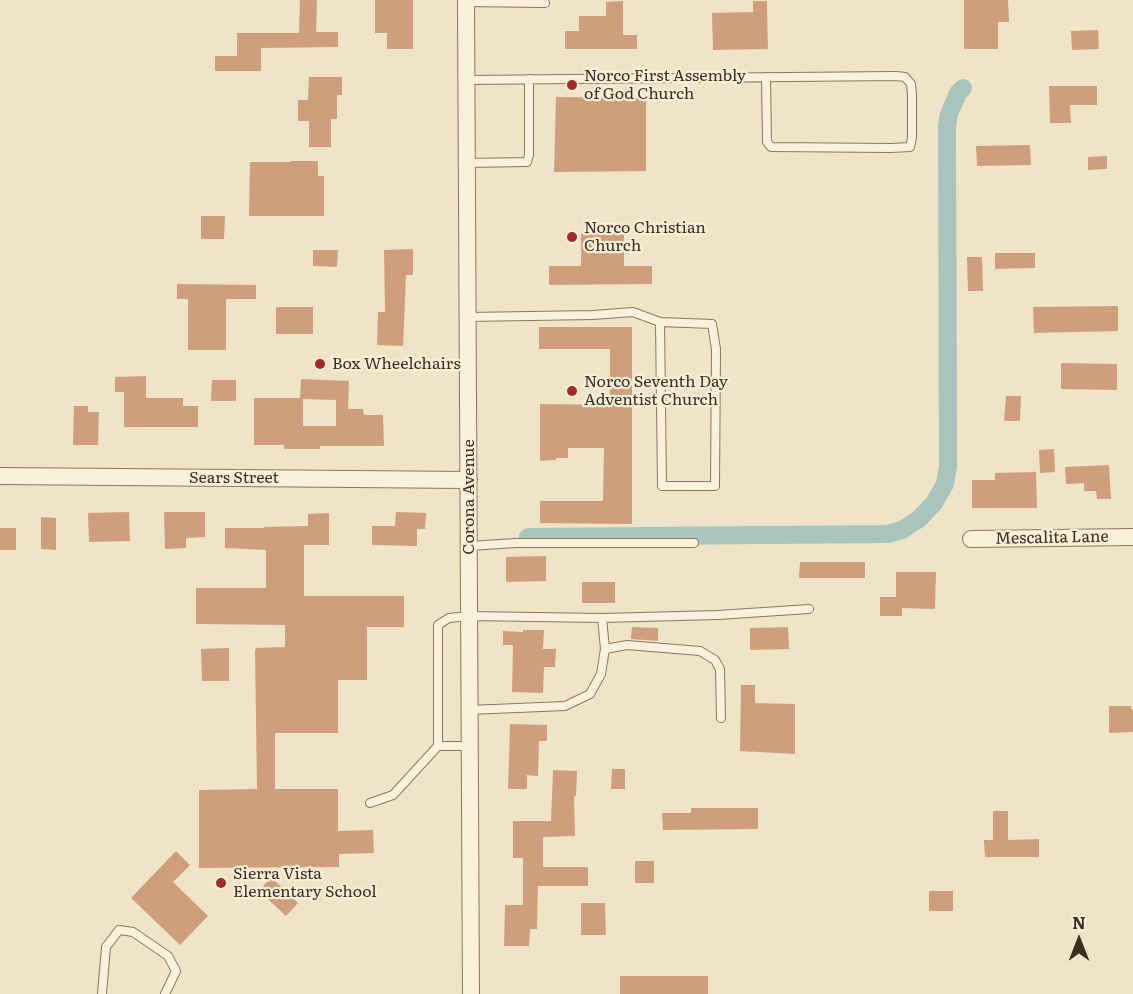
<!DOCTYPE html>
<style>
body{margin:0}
#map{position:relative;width:1133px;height:994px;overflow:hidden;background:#f0e4c8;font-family:Literata,serif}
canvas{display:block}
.north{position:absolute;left:1049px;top:910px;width:60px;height:60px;-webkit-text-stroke:4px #f7eed8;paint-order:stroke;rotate:0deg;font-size:16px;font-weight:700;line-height:24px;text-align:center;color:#3d2e20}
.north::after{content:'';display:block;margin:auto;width:21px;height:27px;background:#3d2e20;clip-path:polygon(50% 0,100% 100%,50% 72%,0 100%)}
</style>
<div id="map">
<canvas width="1133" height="994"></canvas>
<div class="north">N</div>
</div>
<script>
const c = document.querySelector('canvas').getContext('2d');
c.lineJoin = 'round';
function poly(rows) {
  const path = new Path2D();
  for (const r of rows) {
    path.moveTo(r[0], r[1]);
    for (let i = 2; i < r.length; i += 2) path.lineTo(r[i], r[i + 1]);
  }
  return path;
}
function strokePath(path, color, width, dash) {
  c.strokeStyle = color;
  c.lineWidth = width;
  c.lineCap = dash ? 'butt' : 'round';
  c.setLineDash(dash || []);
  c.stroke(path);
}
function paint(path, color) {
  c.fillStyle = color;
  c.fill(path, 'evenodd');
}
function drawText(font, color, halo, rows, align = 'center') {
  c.font = font + ' Literata,serif';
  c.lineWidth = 4.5;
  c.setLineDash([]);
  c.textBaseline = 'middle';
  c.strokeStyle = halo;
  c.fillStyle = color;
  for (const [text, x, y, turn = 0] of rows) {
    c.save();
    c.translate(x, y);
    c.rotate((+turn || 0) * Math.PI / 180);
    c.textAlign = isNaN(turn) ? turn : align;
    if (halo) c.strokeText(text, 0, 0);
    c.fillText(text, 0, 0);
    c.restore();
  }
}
const canal = poly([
 [528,537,888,534,902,530,919,519,934,503,945,484,948,466,947,125,949,114,958,93,963,88]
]);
const building = poly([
 [300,0,317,0,316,32,338,32,338,47,261,48,261,71,215,71,215,56,237,56,237,33,299,33],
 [375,0,413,0,413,49,387,49,387,33,375,33],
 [964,0,1008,0,1009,22,998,22,998,49,964,49],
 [623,1,623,35,637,35,637,49,565,49,565,31,579,31,579,16,606,16,606,2],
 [753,1,767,1,768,49,713,50,712,13,753,12],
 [1098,30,1099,49,1072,50,1071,31],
 [309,77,342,77,342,95,337,95,337,119,331,119,331,147,309,147,309,121,298,121,298,100,308,100],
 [1049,86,1097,86,1097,105,1070,105,1071,123,1050,123],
 [556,97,646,98,646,171,554,172],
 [1030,145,1031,165,977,166,976,146],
 [1107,156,1107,169,1088,170,1088,157],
 [291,161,318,161,318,176,324,176,324,216,249,216,250,162,291,162],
 [201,216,225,216,224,239,201,239],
 [589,224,624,224,624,266,652,266,652,284,549,285,549,266,581,266,581,234,590,234],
 [413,249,413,275,406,275,403,346,377,345,378,312,385,312,384,250],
 [313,250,338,250,337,267,313,266],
 [995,253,1035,253,1035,268,995,269],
 [967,257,982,257,983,291,968,291],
 [177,284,256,285,256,299,226,299,226,350,188,350,188,299,177,299],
 [1118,306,1118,331,1034,333,1033,307],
 [276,307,313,307,313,334,276,334],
 [539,327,632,327,632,524,540,523,540,501,603,501,604,448,568,448,568,458,556,458,556,460,540,461,540,404,610,405,610,349,539,349],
 [1061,363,1117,364,1117,390,1061,389],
 [146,376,146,398,183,398,183,406,198,406,198,427,124,427,124,392,115,392,115,377],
 [301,379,349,381,348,409,363,409,364,415,383,415,384,446,320,446,320,449,284,449,284,445,254,445,254,398,300,398],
 [303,399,336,400,336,426,303,426],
 [212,380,236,380,236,401,211,401],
 [1006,396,1021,396,1020,421,1004,421],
 [74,406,88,406,88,412,99,412,98,445,73,445],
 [1054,449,1055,472,1040,473,1039,450],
 [1109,465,1111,499,1097,499,1096,491,1084,491,1084,483,1066,484,1065,467],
 [1036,472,1037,508,972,508,972,480,995,480,995,473],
 [129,512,130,541,89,542,88,513],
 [164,512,205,512,205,537,186,538,186,548,165,549],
 [396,512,426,513,425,529,417,529,417,546,372,545,372,526,395,526],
 [329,513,329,545,304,545,304,596,404,596,404,627,367,627,367,680,338,680,338,733,275,733,275,789,338,789,338,831,373,830,374,853,339,854,339,867,199,868,199,790,257,789,255,650,256,648,285,647,285,625,196,624,196,588,266,588,266,550,225,548,225,528,264,528,264,527,308,526,308,514],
 [41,517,56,518,56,550,41,549],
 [0,528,16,528,16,550,0,550],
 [546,556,546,581,506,582,506,557],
 [800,562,865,562,865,578,799,578],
 [896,572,936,572,935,609,902,608,902,616,880,616,880,597,896,597],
 [582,582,615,582,615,603,582,603],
 [632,627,658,628,658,641,631,639],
 [788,627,789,649,750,650,750,628],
 [523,630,544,630,543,649,556,649,555,667,544,667,543,693,512,692,513,645,503,645,503,631,523,632],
 [229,648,229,681,202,681,201,649],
 [741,685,755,685,755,703,795,704,795,754,740,751],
 [1109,706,1131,706,1131,709,1133,709,1133,732,1109,733],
 [510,724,547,725,547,741,539,741,538,776,527,775,527,789,508,789],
 [612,769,625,769,625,789,611,789],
 [553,770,577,771,576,796,574,796,575,836,543,837,543,867,588,867,588,886,538,886,537,929,530,929,529,946,504,946,505,905,523,905,523,858,513,858,513,821,551,821],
 [691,808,758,808,758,829,663,830,662,813,691,813],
 [993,811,1008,811,1008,840,1039,839,1039,857,985,857,984,840,993,840],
 [176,851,190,865,173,882,208,916,180,945,131,898],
 [635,861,654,861,654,883,635,883],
 [271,877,298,903,286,916,259,891],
 [929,891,953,891,953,911,929,911],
 [581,903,605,903,606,935,581,935],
 [620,976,708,976,708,994,620,994]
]);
const service = poly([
 [466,2,545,3],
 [467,80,896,76,905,77,911,84,912,95,912,138,910,147,891,148,771,147,767,142,766,77],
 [467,163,527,162,529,155,529,79],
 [468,317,593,315,633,312,660,322,662,486,715,486,716,349,712,324,660,322],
 [469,546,516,543,694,543],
 [605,649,627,645,700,651,715,660,720,669,721,718],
 [469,710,565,706,590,694,601,674,605,649,602,618],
 [438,746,470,746],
 [370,803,393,795,438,746,438,625,449,618,469,616,602,618,718,615,809,609],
 [102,994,106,947,119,930,133,932,168,956,176,971,165,994]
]);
const minor = poly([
 [466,0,471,994],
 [0,476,469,480],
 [971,539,1133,537]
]);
const markers = [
 [572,85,6,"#9e2a2b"],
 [572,237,6,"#9e2a2b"],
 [320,364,6,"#9e2a2b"],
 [572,391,6,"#9e2a2b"],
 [221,883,6,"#9e2a2b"]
];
const poiNames = [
 ["Norco First Assembly",584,76],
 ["of God Church",584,94],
 ["Norco Christian",584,228],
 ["Church",584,246],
 ["Box Wheelchairs",332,364],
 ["Norco Seventh Day",584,382],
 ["Adventist Church",584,400],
 ["Sierra Vista",233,874],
 ["Elementary School",233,892]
];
const streetNames = [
 ["Sears Street",234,478],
 ["Corona Avenue",469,497,-90],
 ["Mescalita Lane",1052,538,-1]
];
strokePath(canal, '#a9c4bc', 18);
paint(building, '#cf9f7d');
strokePath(service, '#8d765c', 10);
strokePath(minor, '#8d765c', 18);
strokePath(service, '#faf1dc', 8);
strokePath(minor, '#faf1dc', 16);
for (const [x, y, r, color] of markers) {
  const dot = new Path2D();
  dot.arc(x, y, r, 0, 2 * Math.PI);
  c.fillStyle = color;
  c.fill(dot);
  strokePath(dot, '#f7eed8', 2);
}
drawText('16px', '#3d2e20', '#f7eed8', poiNames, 'left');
drawText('16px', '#3d2e20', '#f7eed8', streetNames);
</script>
